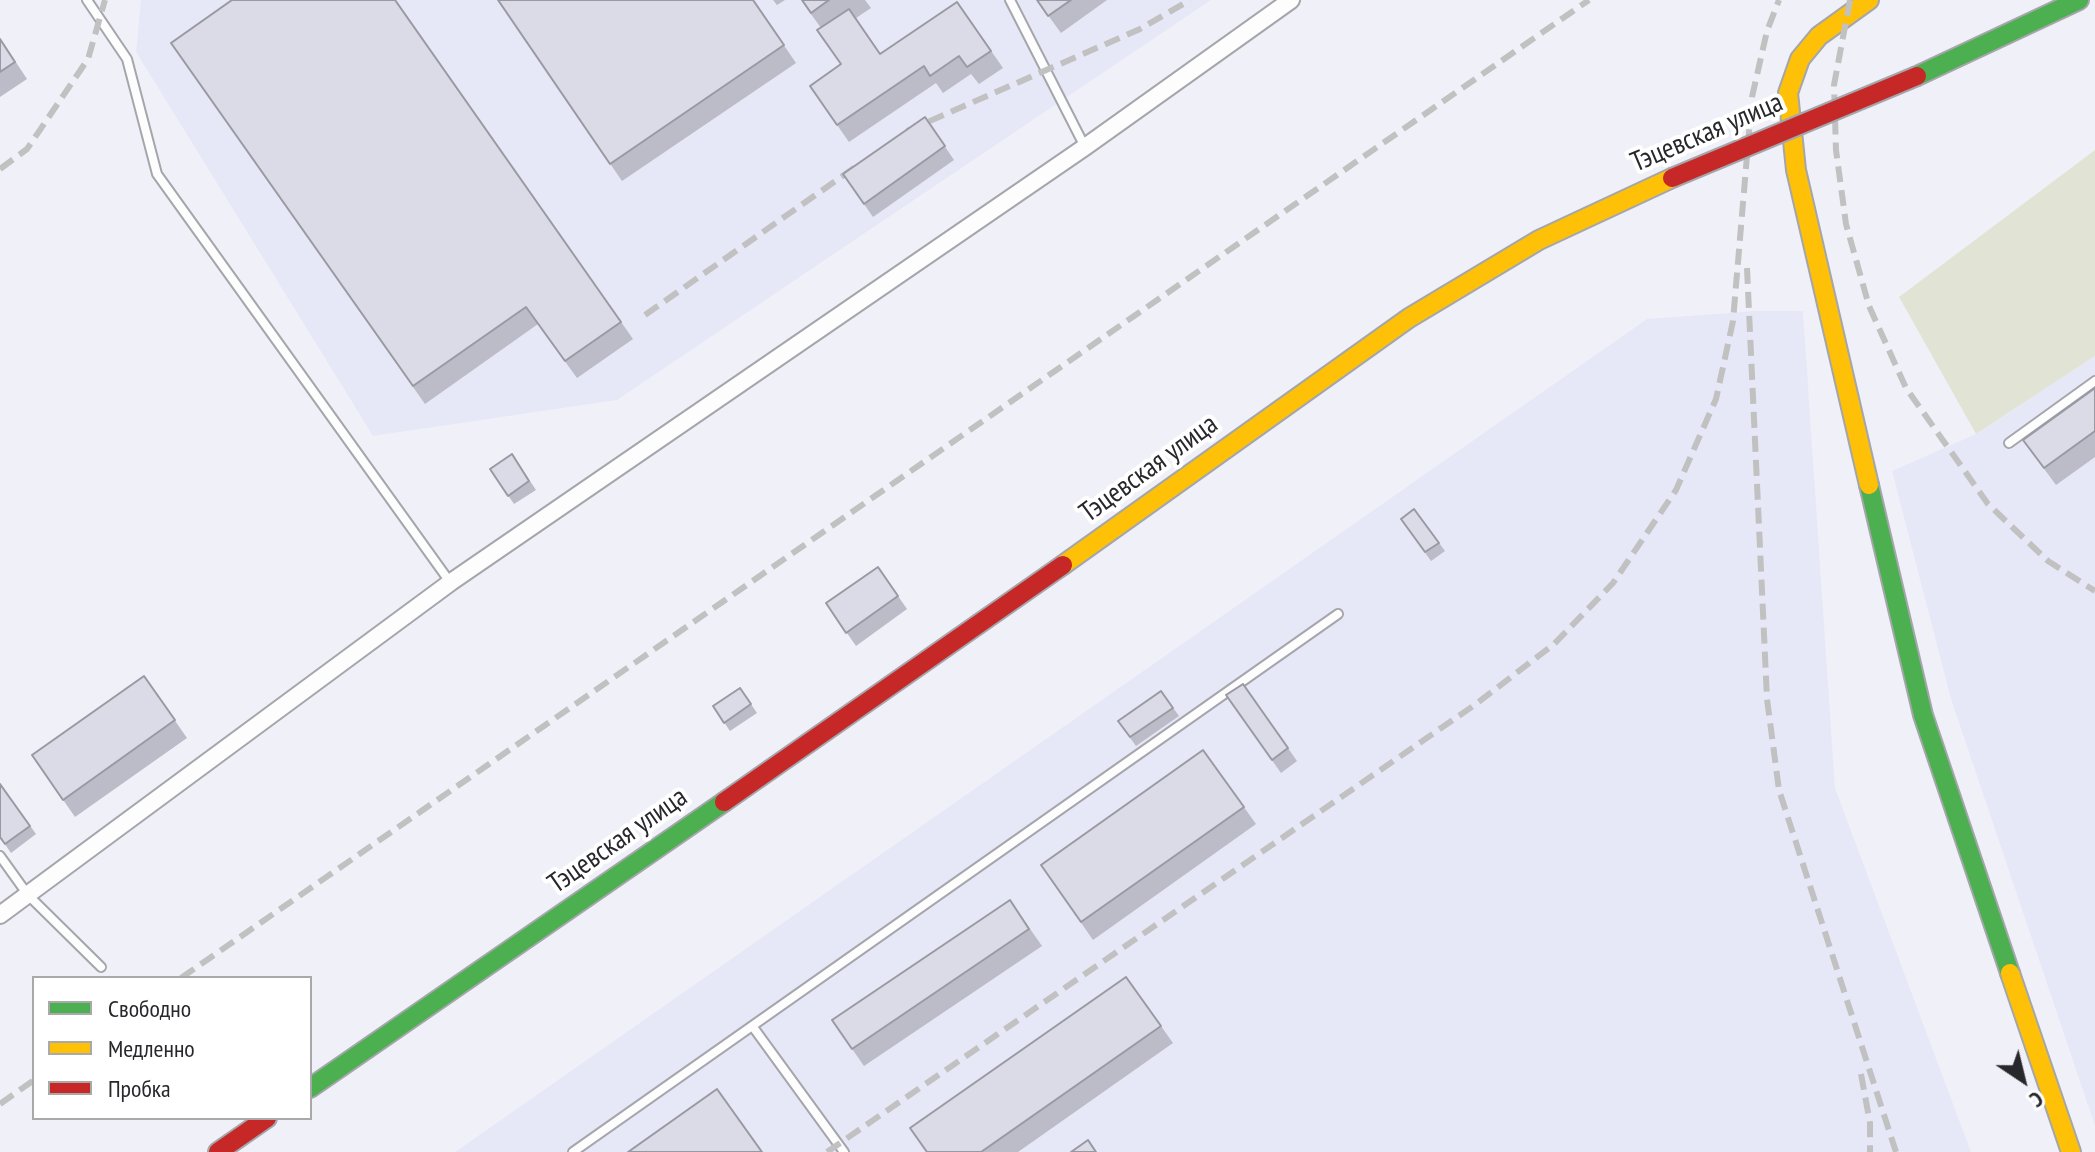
<!DOCTYPE html>
<meta charset="utf-8">
<style>
body{margin:0}
#map{position:relative;width:2095px;height:1152px;overflow:hidden;background:#f0f1f8;font-family:"PT Sans Narrow",sans-serif}
canvas{display:block}
.legend{position:absolute;left:32px;top:976px;width:280px;height:144px;box-sizing:border-box;background:#fff;border:2px solid #a9a9ab;margin:0;padding:10px 14px;list-style:none;font-size:24px;color:#27272c}
.legend li{display:flex;align-items:center;gap:16px;height:40px}
.legend b{width:40px;border:2px solid #a9a9ab}
.north{position:absolute;left:1983px;top:1040px;width:80px;height:80px;-webkit-text-stroke:6px #fff;paint-order:stroke;rotate:145deg;font-size:22px;font-weight:700;line-height:32px;text-align:center;color:#27272c}
.north::after{content:'';display:block;margin:auto;width:28px;height:36px;background:#27272c;clip-path:polygon(50% 0,100% 100%,50% 72%,0 100%)}
</style>
<div id="map">
<canvas width="2095" height="1152"></canvas>
<ul class="legend">
<li><b style="height:10px;background:#4caf50"></b>Свободно</li>
<li><b style="height:10px;background:#ffc107"></b>Медленно</li>
<li><b style="height:10px;background:#c62828"></b>Пробка</li>
</ul>
<div class="north">С</div>
</div>
<script>
const c = document.querySelector('canvas').getContext('2d');
c.lineJoin = 'round';
function paint(path, color) {
  c.fillStyle = color;
  c.fill(path, 'evenodd');
}
function poly(rows) {
  const path = new Path2D();
  for (const r of rows) {
    path.moveTo(r[0], r[1]);
    for (let i = 2; i < r.length; i += 2) path.lineTo(r[i], r[i + 1]);
  }
  return path;
}
function strokePath(path, color, width, dash) {
  c.strokeStyle = color;
  c.lineWidth = width;
  c.lineCap = dash ? 'butt' : 'round';
  c.setLineDash(dash || []);
  c.stroke(path);
}
function drawText(font, color, halo, rows, align = 'center') {
  c.font = font + ' "PT Sans Narrow",sans-serif';
  c.lineWidth = 8;
  c.setLineDash([]);
  c.textBaseline = 'middle';
  c.strokeStyle = halo;
  c.fillStyle = color;
  for (const [text, x, y, turn = 0] of rows) {
    c.save();
    c.translate(x, y);
    c.rotate((+turn || 0) * Math.PI / 180);
    c.textAlign = isNaN(turn) ? turn : align;
    if (halo) c.strokeText(text, 0, 0);
    c.fillText(text, 0, 0);
    c.restore();
  }
}
const built = poly([
 [141,0,1211,0,617,400,373,436,136,52],
 [1755,311,1803,311,1835,788,1971,1152,455,1152,1647,319],
 [2095,356,2095,1126,1951,699,1892,471,1976,434]
]);
const green = poly([
 [2095,150,2095,356,1976,434,1899,297]
]);
const lane = poly([
 [87,0,127,59,157,174,450,582],
 [1010,0,1085,147],
 [2009,443,2095,381],
 [0,856,28,895,101,967],
 [753,1027,844,1152],
 [573,1152,1338,614]
]);
const street = poly([
 [0,915,451,582,1085,147,1291,0]
]);
const fast = poly([
 [1917,76,2079,0],
 [1869,485,1923,715,2010,973],
 [310,1088,724,802]
]);
const slow = poly([
 [1869,0,1819,36,1800,59,1788,93,1796,170,1869,485],
 [1063,565,1409,318,1539,240,1672,178],
 [2010,973,2071,1152]
]);
const jam = poly([
 [724,802,1063,565],
 [218,1152,267,1118]
]);
const rail = poly([
 [1850,0,1834,85,1836,150,1846,224,1869,306,1906,388,1988,504,2048,561,2095,591],
 [907,131,1140,29,1190,0],
 [0,169,27,149,88,59,105,0],
 [1747,268,1767,699,1779,790,1896,1152],
 [645,315,861,163],
 [181,978,1589,0],
 [1861,1074,1870,1123,1870,1152],
 [0,1104,34,1080],
 [827,1152,1476,704,1554,644,1613,583,1676,490,1716,399,1733,321,1752,97,1767,31,1779,0]
]);
const jamBridge = poly([
 [1672,178,1917,76]
]);
const wall = poly([
 [395,0,633,339,577,378,538,324,425,404,171,43],
 [498,0,753,0,796,63,622,181],
 [773,0,785,0,777,5],
 [801,0,865,0,871,8,856,18,880,54,957,2,1003,68,979,84,971,74,943,93,936,83,849,142,810,86,841,64,821,28],
 [1037,0,1107,0,1061,33],
 [0,38,27,79,0,97],
 [925,117,954,160,873,217,843,174],
 [2095,388,2095,457,2056,485,2023,440],
 [512,454,536,490,514,504,490,469],
 [1414,509,1445,551,1431,561,1401,519],
 [878,567,907,609,856,646,826,603],
 [144,676,187,738,75,817,32,755],
 [1243,684,1297,761,1281,773,1226,695],
 [740,688,757,713,730,731,713,706],
 [1161,691,1179,716,1136,746,1118,721],
 [1203,750,1256,824,1093,940,1041,865],
 [0,784,36,834,11,853,0,837],
 [1010,900,1042,946,864,1066,832,1020],
 [1126,977,1173,1043,1018,1152,927,1152]
]);
const building = poly([
 [232,0,395,0,621,322,565,361,526,307,413,386,171,43,232,0],
 [498,0,753,0,784,45,610,164,498,0],
 [802,0,829,0,811,13,802,0],
 [1037,0,1071,0,1048,16,1037,0],
 [957,2,991,51,967,67,959,56,930,76,924,66,837,125,810,86,841,64,817,30,849,9,880,54,957,2],
 [0,39,15,62,0,72,0,39],
 [925,117,945,146,864,204,843,174,925,117],
 [2095,388,2095,431,2044,468,2023,440,2095,388],
 [512,454,529,481,508,496,490,469,512,454],
 [1414,509,1439,543,1425,552,1401,519,1414,509],
 [878,567,898,596,846,633,826,603,878,567],
 [144,676,175,720,63,800,32,755,144,676],
 [1243,684,1288,748,1272,760,1226,695,1243,684],
 [740,688,751,704,724,723,713,706,740,688],
 [1161,691,1173,708,1130,737,1118,721,1161,691],
 [1203,750,1244,807,1081,922,1041,865,1203,750],
 [0,784,30,826,5,844,0,837,0,784],
 [1010,900,1029,929,852,1049,832,1020,1010,900],
 [1126,977,1161,1026,981,1152,927,1152,910,1128,1126,977],
 [717,1089,762,1152,628,1152,717,1089],
 [1088,1140,1096,1152,1071,1152,1088,1140]
]);
const streetNames = [
 ["Тэцевская улица",1707,133,-23],
 ["Тэцевская улица",1149,469,-36],
 ["Тэцевская улица",618,841,-35]
];
paint(built, '#e7e8f7');
paint(green, '#e1e4d5');
strokePath(lane, '#a5a6ab', 12);
strokePath(street, '#a5a6ab', 20);
strokePath(fast, '#a5a6ab', 22);
strokePath(slow, '#a5a6ab', 22);
strokePath(jam, '#a5a6ab', 22);
strokePath(lane, '#fdfdfe', 8);
strokePath(street, '#fdfdfe', 16);
strokePath(fast, '#4caf50', 18);
strokePath(slow, '#ffc107', 18);
strokePath(jam, '#c62828', 18);
strokePath(rail, '#c1c1c2', 6, [16, 8]);
strokePath(jamBridge, '#a5a6ab', 22, []);
strokePath(jamBridge, '#c62828', 18);
paint(wall, '#bbbcc7');
paint(building, '#dadbe7');
strokePath(building, '#9999a2', 2);
drawText('28px', '#27272c', '#fff', streetNames);
</script>
